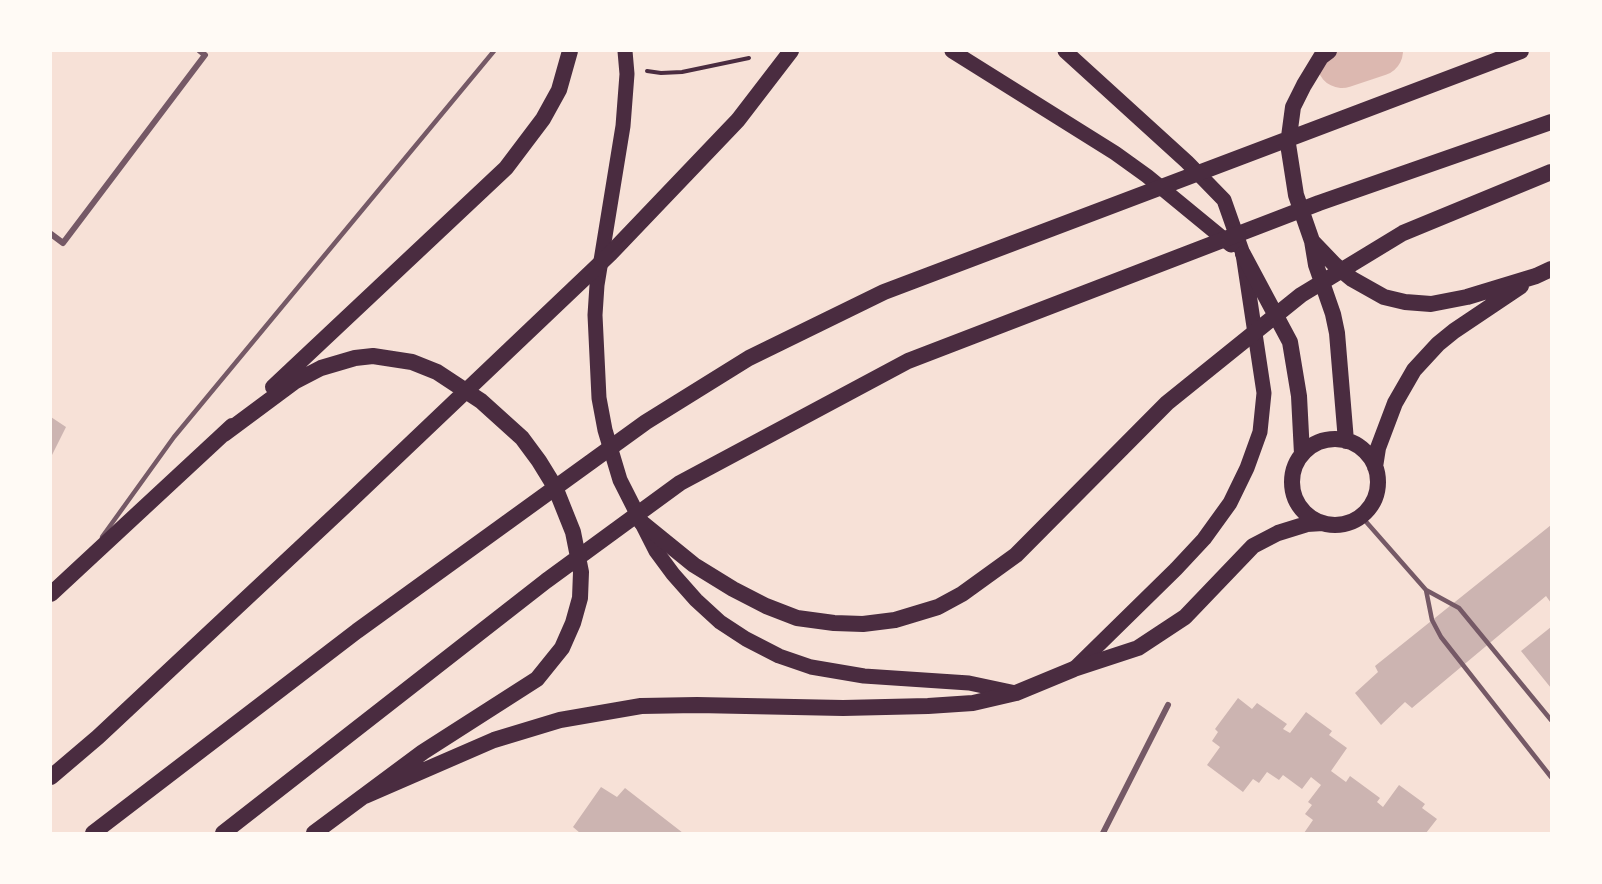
<!DOCTYPE html>
<style>
body{margin:0}
#map{position:relative;width:1602px;height:884px;overflow:hidden;background:#f7e1d7;font-family:"Libre Baskerville",serif}
canvas{display:block}
.frame{position:absolute;inset:0;border:52px solid #fffaf5;pointer-events:none}
</style>
<div id="map">
<canvas width="1602" height="884"></canvas>
<div class="frame"></div>
</div>
<script>
const c = document.querySelector('canvas').getContext('2d');
c.lineJoin = 'round';
function poly(rows) {
  const path = new Path2D();
  for (const r of rows) {
    if (r.length === 3) {
      path.moveTo(r[0] + r[2], r[1]);
      path.arc(r[0], r[1], r[2], 0, 2 * Math.PI);
      continue;
    }
    path.moveTo(r[0], r[1]);
    for (let i = 2; i < r.length; i += 2) path.lineTo(r[i], r[i + 1]);
  }
  return path;
}
function strokePath(path, color, width, dash) {
  c.strokeStyle = color;
  c.lineWidth = width;
  c.lineCap = dash ? 'butt' : 'round';
  c.setLineDash(dash || []);
  c.stroke(path);
}
function paint(path, color) {
  c.fillStyle = color;
  c.fill(path, 'evenodd');
}
const river = poly([
 [1342,63,1378,51]
]);
const building = poly([
 [51,417,66,427,51,457],
 [1551,525,1551,603,1546,596,1412,708,1405,702,1381,725,1355,693,1378,672,1375,666],
 [1551,627,1551,688,1521,651],
 [1238,698,1252,709,1257,703,1287,724,1283,729,1290,733,1306,712,1332,731,1329,735,1347,748,1331,771,1346,782,1350,776,1380,798,1377,802,1383,807,1399,785,1425,804,1422,808,1437,819,1426,833,1304,833,1313,820,1305,814,1312,805,1308,802,1321,785,1311,777,1302,789,1283,775,1279,780,1267,772,1259,783,1253,779,1243,792,1207,765,1220,747,1212,741,1218,732,1215,729],
 [601,787,617,797,625,788,683,833,580,833,573,827]
]);
const path = poly([
 [647,71,661,73,682,72,749,58]
]);
const service = poly([
 [1361,516,1426,590,1459,608,1551,720],
 [102,537,174,437,494,51],
 [1426,590,1432,620,1441,637,1551,777]
]);
const minor = poly([
 [51,234,63,243,205,55,200,51],
 [1103,833,1168,705]
]);
const primary = poly([
 [625,51,627,74,623,126,597,285,595,315,599,398,605,430,620,480,656,551,673,574,696,600,720,622,746,639,779,656,811,667,864,676,969,683,1016,693],
 [952,51,1115,153,1147,176,1231,245],
 [1065,51,1187,162,1224,200,1243,254,1264,393,1260,432,1247,468,1230,503,1204,539,1176,569,1074,669]
]);
const trunk = poly([
 [1329,51,1321,57,1304,85,1293,107,1288,144,1296,195,1312,241,1335,265,1352,279,1384,297,1405,302,1431,304,1467,297,1536,276,1551,269],
 [1312,241,1316,265,1333,314,1337,333,1346,441],
 [1243,254,1290,342,1299,396,1302,454],
 [273,387,506,168,543,119,559,90,570,51],
 [224,434,294,382,321,368,355,358,373,356,412,362,437,372,481,401,522,438,539,461,555,487,573,532,581,572,580,598,573,623,562,648,537,679,423,752,314,833],
 [1335,482,43],
 [1375,467,1378,448,1395,403,1414,370,1438,344,1454,331,1521,286],
 [641,522,694,565,733,589,766,606,797,618,834,623,863,624,895,620,938,607,962,594,1016,555,1167,403,1301,295,1403,233,1551,172],
 [51,594,232,426],
 [51,777,98,737,345,506,610,254,738,120,791,51],
 [365,796,494,740,560,720,641,706,697,705,843,708,928,706,973,703,1016,693,1074,669,1138,648,1185,617,1253,546,1278,533,1307,524,1323,523],
 [93,833,357,631,646,422,749,358,884,292,1521,51],
 [223,833,546,581,680,483,908,361,1319,203,1551,122]
]);
strokePath(river, '#dcb8b0', 50);
paint(building, '#ccb4b1');
strokePath(path, '#4a2c40', 4);
strokePath(service, '#755966', 4.5);
strokePath(minor, '#755966', 6);
strokePath(primary, '#4a2c40', 15);
strokePath(trunk, '#4a2c40', 16);
</script>
